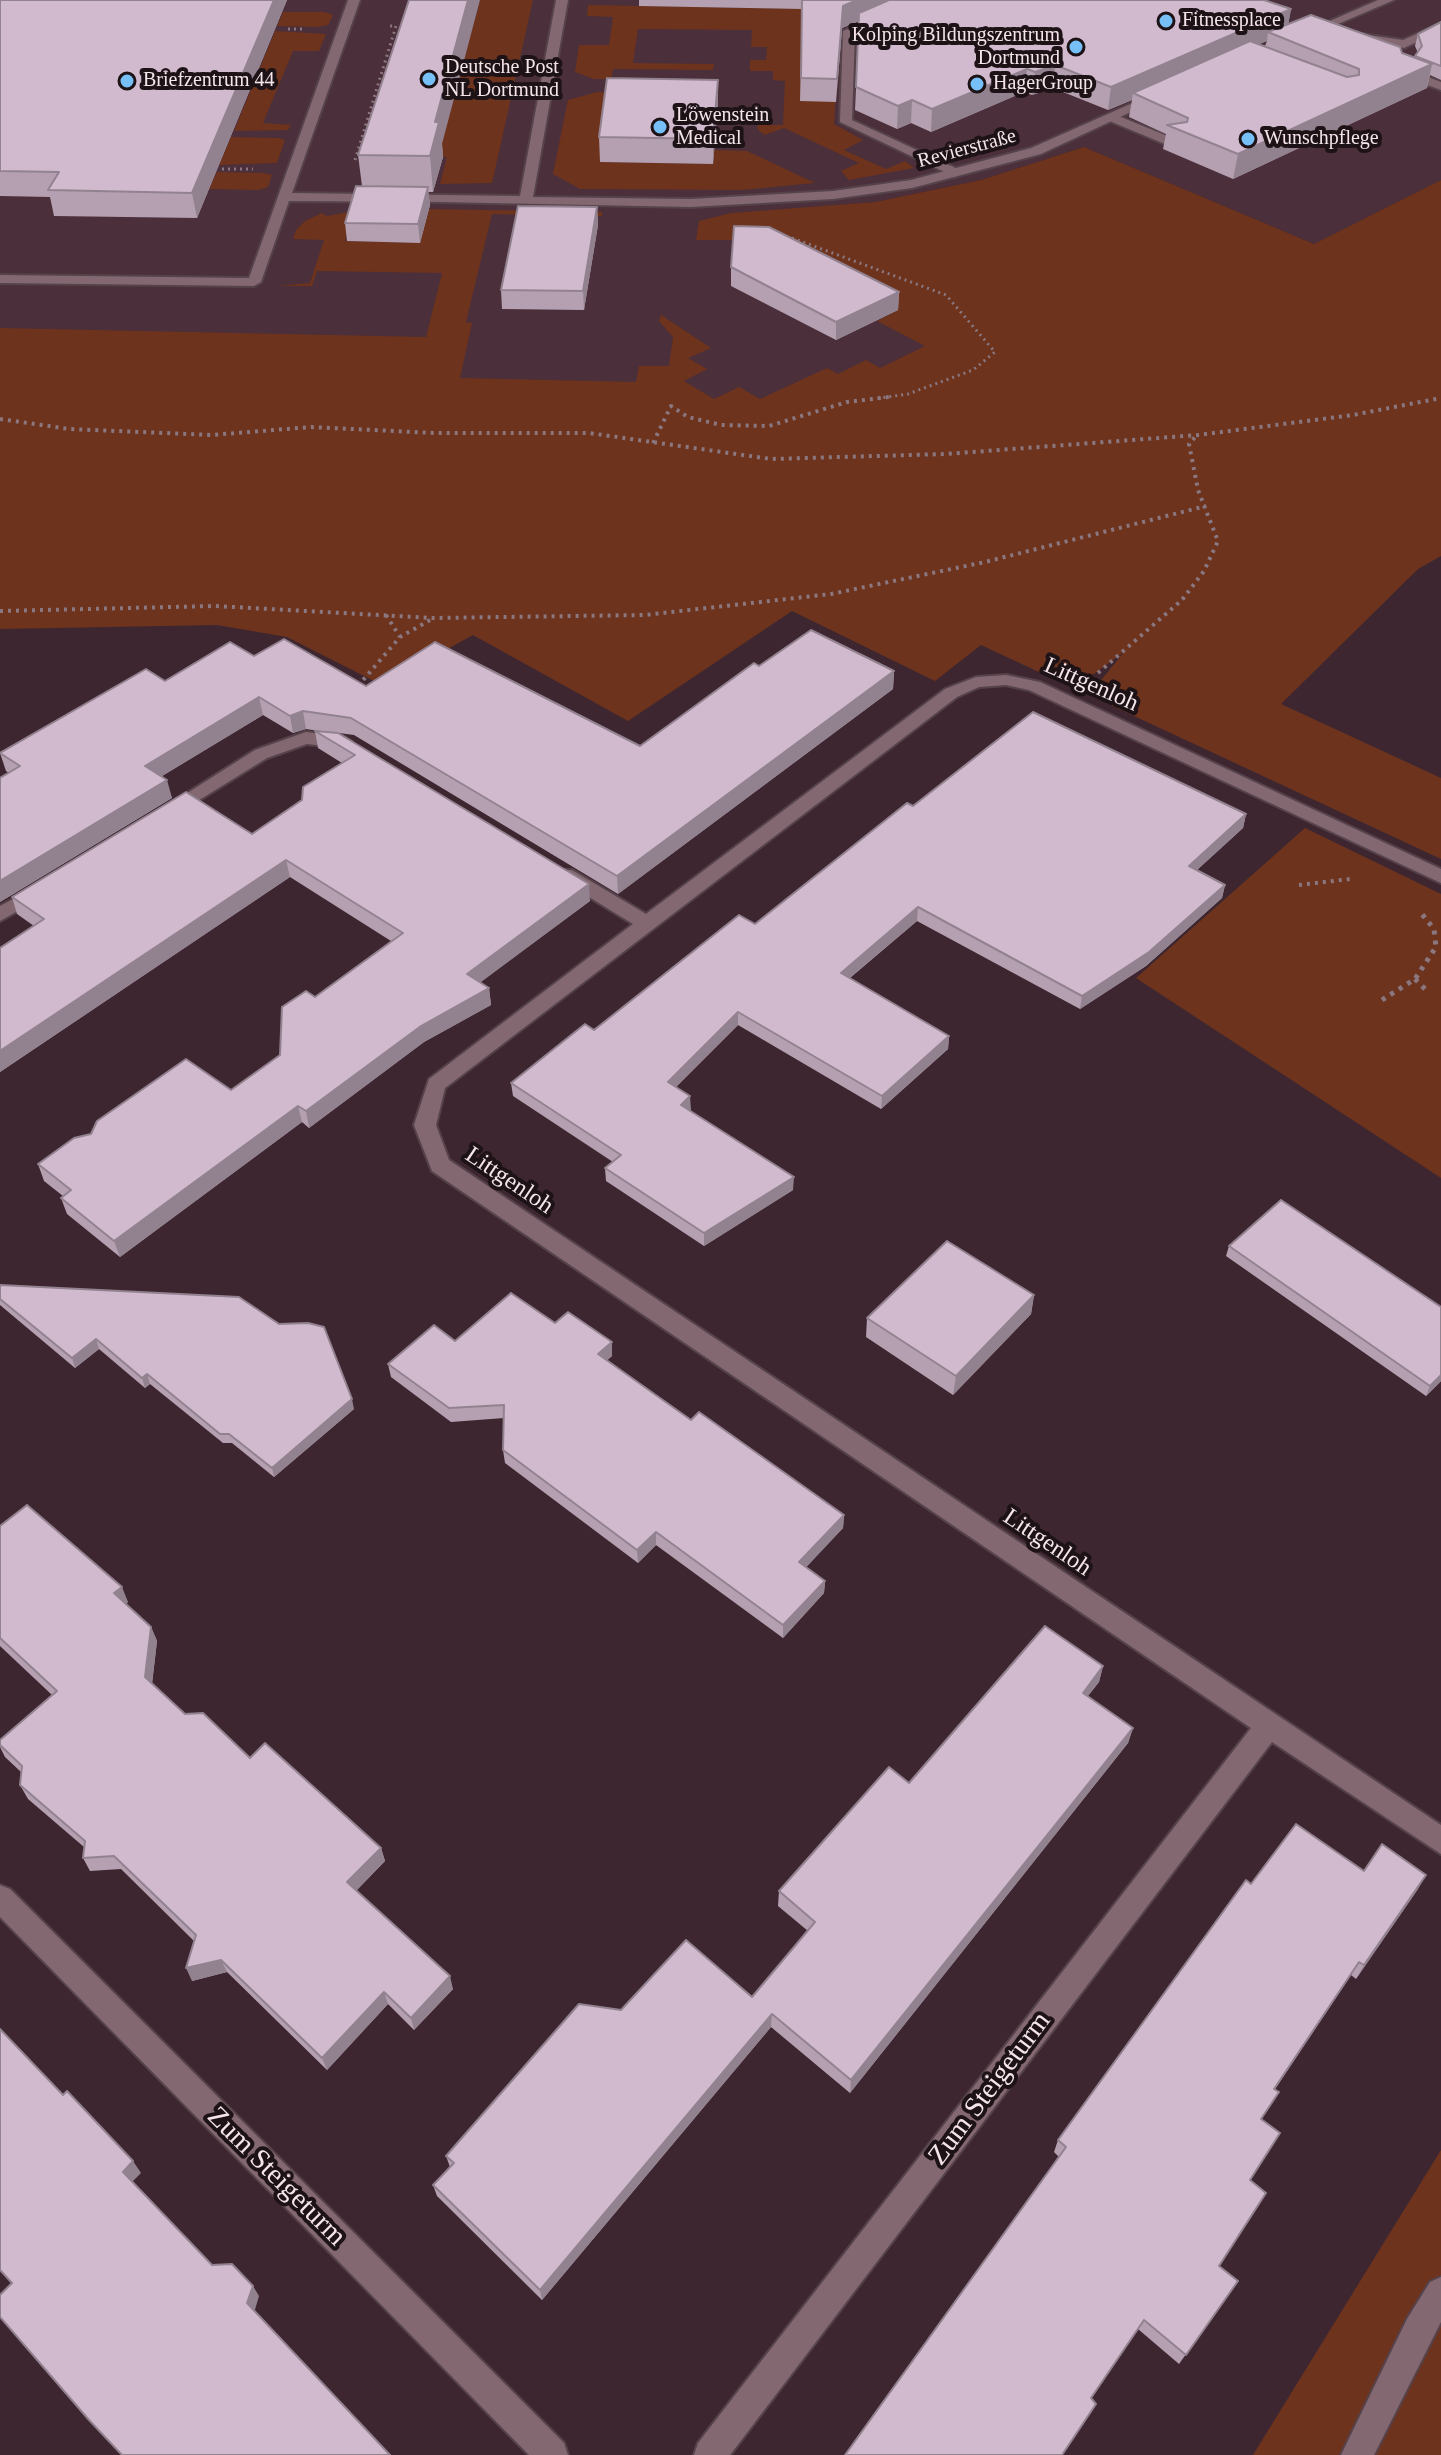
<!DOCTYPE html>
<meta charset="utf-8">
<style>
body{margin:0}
canvas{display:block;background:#3d262f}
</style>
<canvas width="1441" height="2455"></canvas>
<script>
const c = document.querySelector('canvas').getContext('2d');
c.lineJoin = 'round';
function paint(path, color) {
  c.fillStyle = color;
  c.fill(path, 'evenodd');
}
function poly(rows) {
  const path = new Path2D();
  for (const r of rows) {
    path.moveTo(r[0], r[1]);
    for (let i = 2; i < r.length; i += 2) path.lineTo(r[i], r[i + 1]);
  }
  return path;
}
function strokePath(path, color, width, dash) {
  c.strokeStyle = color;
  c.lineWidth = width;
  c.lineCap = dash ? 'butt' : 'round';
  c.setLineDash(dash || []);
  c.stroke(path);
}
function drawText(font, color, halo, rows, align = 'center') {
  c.font = font + ' "Times New Roman",serif';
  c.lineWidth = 8;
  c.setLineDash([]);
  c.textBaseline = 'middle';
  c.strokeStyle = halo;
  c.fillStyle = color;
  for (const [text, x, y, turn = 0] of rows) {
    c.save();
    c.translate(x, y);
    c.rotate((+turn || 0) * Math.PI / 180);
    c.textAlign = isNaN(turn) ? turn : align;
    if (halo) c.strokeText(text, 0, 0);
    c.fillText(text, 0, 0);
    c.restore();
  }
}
const built = poly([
 [0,0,1441,0,1441,180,1314,244,1084,147,981,180,875,202,729,215,956,334,856,382,719,409,0,328]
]);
const green = poly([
 [480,0,533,0,492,183,440,184,447,157,411,157,471,20,475,20],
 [588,5,808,9,843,27,839,31,834,124,863,140,844,150,886,169,905,161,914,168,849,180,841,171,859,163,784,128,765,135,759,131,757,125,783,125,785,81,773,80,773,71,750,71,750,60,766,60,767,47,751,47,752,30,638,29,633,63,714,64,713,70,613,69,611,79,594,79,575,72,579,45,609,45,613,17,587,16],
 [283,12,325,12,333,15,328,25,318,27,277,26],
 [275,31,326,34,319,51,293,51,263,123,291,125,288,130,234,131],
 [597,92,609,93,601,162,713,164,714,150,747,151,815,183,742,190,580,189,553,174,568,100],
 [231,137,279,138,285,140,277,163,219,165],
 [1084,147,1314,244,1441,180,1441,556,1418,569,1281,704,1441,778,1441,859,1089,695,1124,652,1083,682,1067,685,981,645,935,681,792,611,628,721,473,635,382,685,287,637,217,625,0,629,0,328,426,337,442,273,317,271,312,286,278,286,310,283,324,240,293,239,296,230,305,221,322,213,327,216,354,211,345,241,419,243,429,209,602,212,602,216,492,214,466,322,472,323,460,378,636,382,639,366,669,366,673,337,659,321,661,315,711,348,688,358,707,369,684,381,714,399,739,387,760,399,827,368,838,374,866,360,880,368,925,346,877,321,898,310,733,240,696,240,699,221,731,213,875,202,981,180],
 [217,172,264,173,272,175,268,187,259,190,209,189],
 [1305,828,1441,894,1441,1178,1136,978],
 [1441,2150,1441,2455,1253,2455]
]);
const pathFar2 = poly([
 [288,29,303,29],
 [355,160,396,26,387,26],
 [222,169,253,169],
 [792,238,946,295,995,352,973,370,908,394,874,399]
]);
const pathFar1 = poly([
 [0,419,69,429,212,435,311,427,435,433,589,433,771,459,946,454,1198,435,1353,415,1441,398],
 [653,443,671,406,688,417,721,425,769,426,847,402,889,397],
 [0,611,215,606,433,618,645,615,831,594,985,562,1206,506],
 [386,615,400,637],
 [1098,673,1182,600,1204,571,1218,541,1198,490,1189,444,1197,435],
 [358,686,400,637,432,619],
 [1299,885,1350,879]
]);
const path = poly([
 [1415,979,1427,991],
 [1382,1000,1415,979,1436,947,1434,929,1421,913]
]);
const service = poly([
 [348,0,360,0,292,193,443,195,450,199,448,202,289,201,261,282,254,286,0,283,0,275,249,278,348,0],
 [918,0,934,0,855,33,852,120,960,170,961,173,955,177,840,122,843,31,918,0],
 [1441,23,1441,31,1404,48,1349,37,1355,33,1403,40,1441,23],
 [1401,67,1441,82,1441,90,1397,74,1397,68,1401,67],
 [1111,113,1180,141,1182,144,1172,147,1107,120,1105,117,1111,113],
 [1441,2277,1441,2322,1374,2455,1341,2455,1407,2319,1430,2282,1441,2277]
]);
const minor = poly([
 [556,0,568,0,533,197,691,199,833,191,911,180,1031,148,1153,94,1163,97,1041,154,912,188,833,199,691,207,438,202,436,199,443,195,520,196,556,0],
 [1378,0,1394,0,1310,36,1300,34,1378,0],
 [1006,675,1040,682,1441,869,1441,883,1029,690,1006,685,979,687,957,697,445,1088,436,1125,449,1160,1441,1825,1441,1854,1272,1742,730,2455,694,2455,698,2443,1251,1728,432,1171,414,1125,429,1079,633,924,558,878,556,874,558,870,572,870,646,914,945,689,976,677,1006,675],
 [306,732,343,736,352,742,343,748,307,744,267,758,175,815,161,815,159,811,255,750,306,732],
 [41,884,51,890,48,894,0,921,0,906,41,884],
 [0,1885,10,1889,564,2443,568,2455,529,2455,0,1917,0,1885]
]);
const wall = poly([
 [0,0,287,0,197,218,54,216,50,197,0,196],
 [639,0,1264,0,1291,9,1288,24,1402,53,1415,57,1418,53,1415,46,1418,34,1441,22,1441,80,1430,75,1427,88,1233,179,1163,149,1166,134,1129,117,1132,100,1108,110,1053,88,1032,95,1024,92,931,132,911,123,897,129,855,110,859,21,842,28,836,102,800,101,802,9,639,6],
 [1267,41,1265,46,1259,44],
 [718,80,718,104,713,164,600,162,599,137],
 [442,144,443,157,433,192,428,192,430,205,420,243,347,241,345,223,362,186,358,155],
 [597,207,598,225,584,310,502,309,501,290],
 [731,267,899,292,898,310,836,340,731,286],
 [254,656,366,686,640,746,759,666,894,671,893,689,618,894,354,735,339,733,590,901,480,982,489,988,491,1005,424,1042,309,1128,302,1122,120,1257,67,1214,61,1198,63,1196,44,1181,38,1164,91,1134,231,1090,280,1055,315,997,391,941,290,877,0,1072,0,948,34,926,17,914,12,897,252,834,302,800,342,763,318,748,315,731,333,733,306,729,293,733,263,715,162,776,172,798,0,902,9,773,6,771,0,753,165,681],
 [913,806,1246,814,1243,828,1197,870,1225,885,1222,898,1146,966,1080,1009,917,921,850,978,949,1036,948,1049,881,1109,738,1025,676,1087,690,1096,690,1110,793,1190,704,1246,606,1181,605,1168,613,1162,513,1096,511,1083,755,924],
 [1229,1246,1441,1381,1426,1396,1226,1256],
 [0,1285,354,1409,274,1477,232,1443,223,1443,150,1384,145,1388,99,1349,75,1368,0,1305],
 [1034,1295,1031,1314,953,1395,866,1337,867,1318],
 [555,1323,612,1342,612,1356,607,1360,691,1420,844,1515,843,1528,806,1567,825,1581,824,1593,783,1638,656,1545,638,1563,505,1463,503,1450,504,1418,451,1422,391,1377,388,1364,455,1341],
 [0,1526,128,1602,126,1604,151,1627,157,1641,152,1684,185,1714,381,1848,385,1861,356,1891,453,1989,414,2030,388,2004,327,2070,227,1972,192,1981,194,1941,121,1869,90,1871,83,1858,84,1847,28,1799,20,1785,21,1772,5,1757,0,1747,0,1740,52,1695,0,1646],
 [1103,1666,1099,1682,1088,1696,1133,1728,1128,1743,850,2093,771,2027,542,2300,437,2196,433,2185,450,2167,446,2156,621,2010,752,1997,808,1931,778,1906,779,1891,909,1783],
 [1364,1871,1418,1889,1356,1979,1351,1975,1275,2089,1262,2119,1250,2180,1219,2266,1238,2281,1179,2364,1138,2329,1091,2399,1059,2157,1054,2152,1058,2140,1251,1884]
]);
const shadedWall = poly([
 [274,0,287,0,197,218,192,193],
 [468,0,480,0,442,144,443,157,433,192,430,156,435,122],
 [857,0,911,0,842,28,836,102,843,6],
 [1291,9,1287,32,1268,32,1267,41,1140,96,1133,93,1132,100,1108,110,1111,87],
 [1432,64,1427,88,1233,179,1238,154],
 [1055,65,1053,88,1032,95,1035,72],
 [1027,69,1024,92,931,132,932,109],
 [718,80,718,104,713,164,713,139],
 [912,100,911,123,897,129,898,106],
 [428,187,430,205,420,243,418,224],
 [597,207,598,225,584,310,583,291],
 [899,292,898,310,836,340,836,322],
 [894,671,893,689,618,894,617,876],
 [259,697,263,715,149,784,145,766],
 [303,711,306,729,293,733,290,716],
 [167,780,172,798,0,902,0,881],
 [1246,814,1243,828,1186,880,1189,866],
 [286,860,290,877,0,1072,0,1051],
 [589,884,590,901,469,991,467,974],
 [1225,885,1222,898,1146,966,1080,1009,1082,996],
 [918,907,917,921,840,986,841,973],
 [489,988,491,1005,424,1042,309,1128,306,1111,421,1026],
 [738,1012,738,1025,668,1095,668,1082],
 [949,1036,948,1049,881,1109,882,1096],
 [690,1096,691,1110,681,1118,681,1105],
 [298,1106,302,1122,120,1257,114,1241],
 [794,1177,793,1190,704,1246,704,1233],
 [1034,1295,1031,1314,953,1395,956,1376],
 [96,1339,99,1349,75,1368,72,1358],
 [612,1342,612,1356,599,1368,598,1354],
 [147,1374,150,1384,145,1388,142,1378],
 [1441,1375,1441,1381,1426,1396,1430,1386],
 [352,1399,354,1409,274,1477,272,1468],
 [844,1515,843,1528,799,1575,799,1562],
 [656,1532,656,1545,638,1563,637,1550],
 [825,1581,824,1593,783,1638,783,1625],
 [122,1587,128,1602,120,1608,114,1593],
 [151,1627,157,1641,151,1692,145,1677],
 [1103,1666,1099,1682,1078,1708,1083,1693],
 [1133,1728,1128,1743,850,2093,851,2080],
 [381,1848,385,1861,351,1896,347,1882],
 [1426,1875,1418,1889,1356,1979,1364,1965],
 [221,1960,227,1972,192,1981,186,1968],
 [1359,1962,1351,1975,1267,2101,1274,2089],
 [450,1976,453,1989,414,2030,411,2018],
 [384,1992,388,2004,327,2070,322,2058],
 [772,2014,771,2027,542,2300,540,2290],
 [133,2161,141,2173,131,2183,123,2172],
 [253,2286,259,2296,254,2313,247,2303]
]);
const building = poly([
 [0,0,274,0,192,193,48,190,59,172,0,171,0,0],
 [409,0,468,0,435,122,439,122,430,156,358,155,409,0],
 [802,0,857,0,843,6,837,79,801,78,802,0],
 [889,0,1264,0,1291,9,1111,87,1055,65,1035,72,1027,69,932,109,912,100,898,106,856,87,859,13,889,0],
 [1311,15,1400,47,1402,53,1432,64,1238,154,1167,125,1187,122,1188,118,1133,93,1250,41,1347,77,1359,75,1359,69,1268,32,1311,15],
 [1441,22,1441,66,1415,56,1422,46,1418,34,1441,22],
 [607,78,718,80,713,139,599,137,607,78],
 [356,186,428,187,418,224,345,223,356,186],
 [518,206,597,207,583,291,501,290,518,206],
 [734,226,769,227,899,292,836,322,731,267,734,226],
 [811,630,894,671,617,876,351,718,303,711,290,716,259,697,145,766,167,780,0,881,0,778,20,766,0,753,146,669,165,681,230,642,254,656,284,639,366,686,435,642,640,746,754,663,759,666,811,630],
 [1033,712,1246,814,1189,866,1225,885,1149,952,1082,996,918,907,841,973,949,1036,882,1096,738,1012,668,1082,690,1096,681,1105,794,1177,704,1233,605,1168,621,1155,511,1083,585,1024,594,1030,739,915,755,924,907,803,913,806,1033,712],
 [315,731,338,733,589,884,467,974,489,988,421,1026,306,1111,298,1106,114,1241,61,1198,71,1190,38,1164,74,1138,91,1134,97,1121,186,1059,231,1090,280,1055,282,1007,306,991,315,997,403,933,286,860,0,1051,0,948,44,919,12,897,186,792,252,834,302,800,303,787,355,755,315,731],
 [1281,1200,1441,1307,1441,1375,1430,1386,1229,1246,1281,1200],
 [947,1241,1034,1295,956,1376,867,1318,947,1241],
 [0,1285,239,1297,279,1324,308,1323,324,1327,352,1399,272,1468,229,1434,220,1434,147,1374,142,1378,96,1339,72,1358,0,1299,0,1285],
 [511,1293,555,1323,568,1312,612,1342,598,1354,691,1420,699,1412,844,1515,799,1562,825,1581,783,1625,656,1532,637,1550,503,1450,504,1405,449,1408,388,1364,434,1325,455,1341,511,1293],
 [27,1505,122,1587,114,1593,151,1627,145,1677,185,1714,203,1713,250,1758,265,1743,381,1848,347,1882,450,1976,411,2018,384,1992,322,2058,221,1960,186,1968,196,1935,114,1856,83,1858,85,1841,20,1785,22,1766,0,1745,0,1740,57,1691,0,1638,0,1526,27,1505],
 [1045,1626,1103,1666,1083,1693,1133,1728,851,2080,772,2014,540,2290,433,2185,454,2163,446,2156,579,2004,621,2010,686,1940,752,1997,815,1922,779,1891,889,1767,909,1783,1045,1626],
 [1296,1824,1364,1871,1382,1844,1426,1875,1364,1965,1359,1962,1274,2089,1279,2092,1261,2119,1280,2133,1250,2180,1266,2193,1219,2266,1238,2281,1186,2355,1144,2320,1091,2398,1096,2404,1062,2455,845,2455,1066,2147,1058,2140,1246,1880,1251,1884,1296,1824],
 [0,2029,63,2095,67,2091,133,2161,123,2172,212,2265,232,2264,253,2286,247,2303,390,2455,122,2455,89,2420,0,2317,0,2295,12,2283,0,2270,0,2029]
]);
const markers = [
 [1166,21,8,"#77c0f7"],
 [1076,47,8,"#77c0f7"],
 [429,79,8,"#77c0f7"],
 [127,81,8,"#77c0f7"],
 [977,84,8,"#77c0f7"],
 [660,127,8,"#77c0f7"],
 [1248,139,8,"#77c0f7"]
];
const farPoinames = [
 ["Fitnessplace",1182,21],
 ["Kolping Bildungszentrum",1060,36,"right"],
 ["Dortmund",1060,59,"right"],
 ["Deutsche Post",445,68],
 ["NL Dortmund",445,91],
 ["Briefzentrum 44",143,81],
 ["HagerGroup",993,84],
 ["Löwenstein",676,116],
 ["Medical",676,139],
 ["Wunschpflege",1264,139]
];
const farStreetnames = [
 ["Revierstraße",967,149,-15]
];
const streetNames = [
 ["Littgenloh",1091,685,24],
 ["Littgenloh",509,1181,34],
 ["Littgenloh",1047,1543,34]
];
const nearStreetnames = [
 ["Zum Steigeturm",990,2089,-53],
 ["Zum Steigeturm",276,2177,45]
];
paint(built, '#4b2f3a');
paint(green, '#6d331d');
strokePath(service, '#55424a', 4);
strokePath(minor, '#55424a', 4);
strokePath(pathFar2, '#8b777f', 3, [2, 4]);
strokePath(pathFar1, '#8b777f', 4, [3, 5]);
strokePath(path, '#8b777f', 5, [4, 6]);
paint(service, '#836871');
paint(minor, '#836871');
paint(wall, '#b4a0b0');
paint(shadedWall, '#928290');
paint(building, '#d1bacd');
strokePath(building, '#928290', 2);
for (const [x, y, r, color] of markers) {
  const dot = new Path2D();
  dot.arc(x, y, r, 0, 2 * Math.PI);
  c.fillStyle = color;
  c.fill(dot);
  strokePath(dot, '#1d1317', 3);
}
drawText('20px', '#f5e5ea', '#1d1317', farPoinames, 'left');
drawText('20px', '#f5e5ea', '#1d1317', farStreetnames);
drawText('24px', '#f5e5ea', '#1d1317', streetNames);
drawText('28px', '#f5e5ea', '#1d1317', nearStreetnames);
</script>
